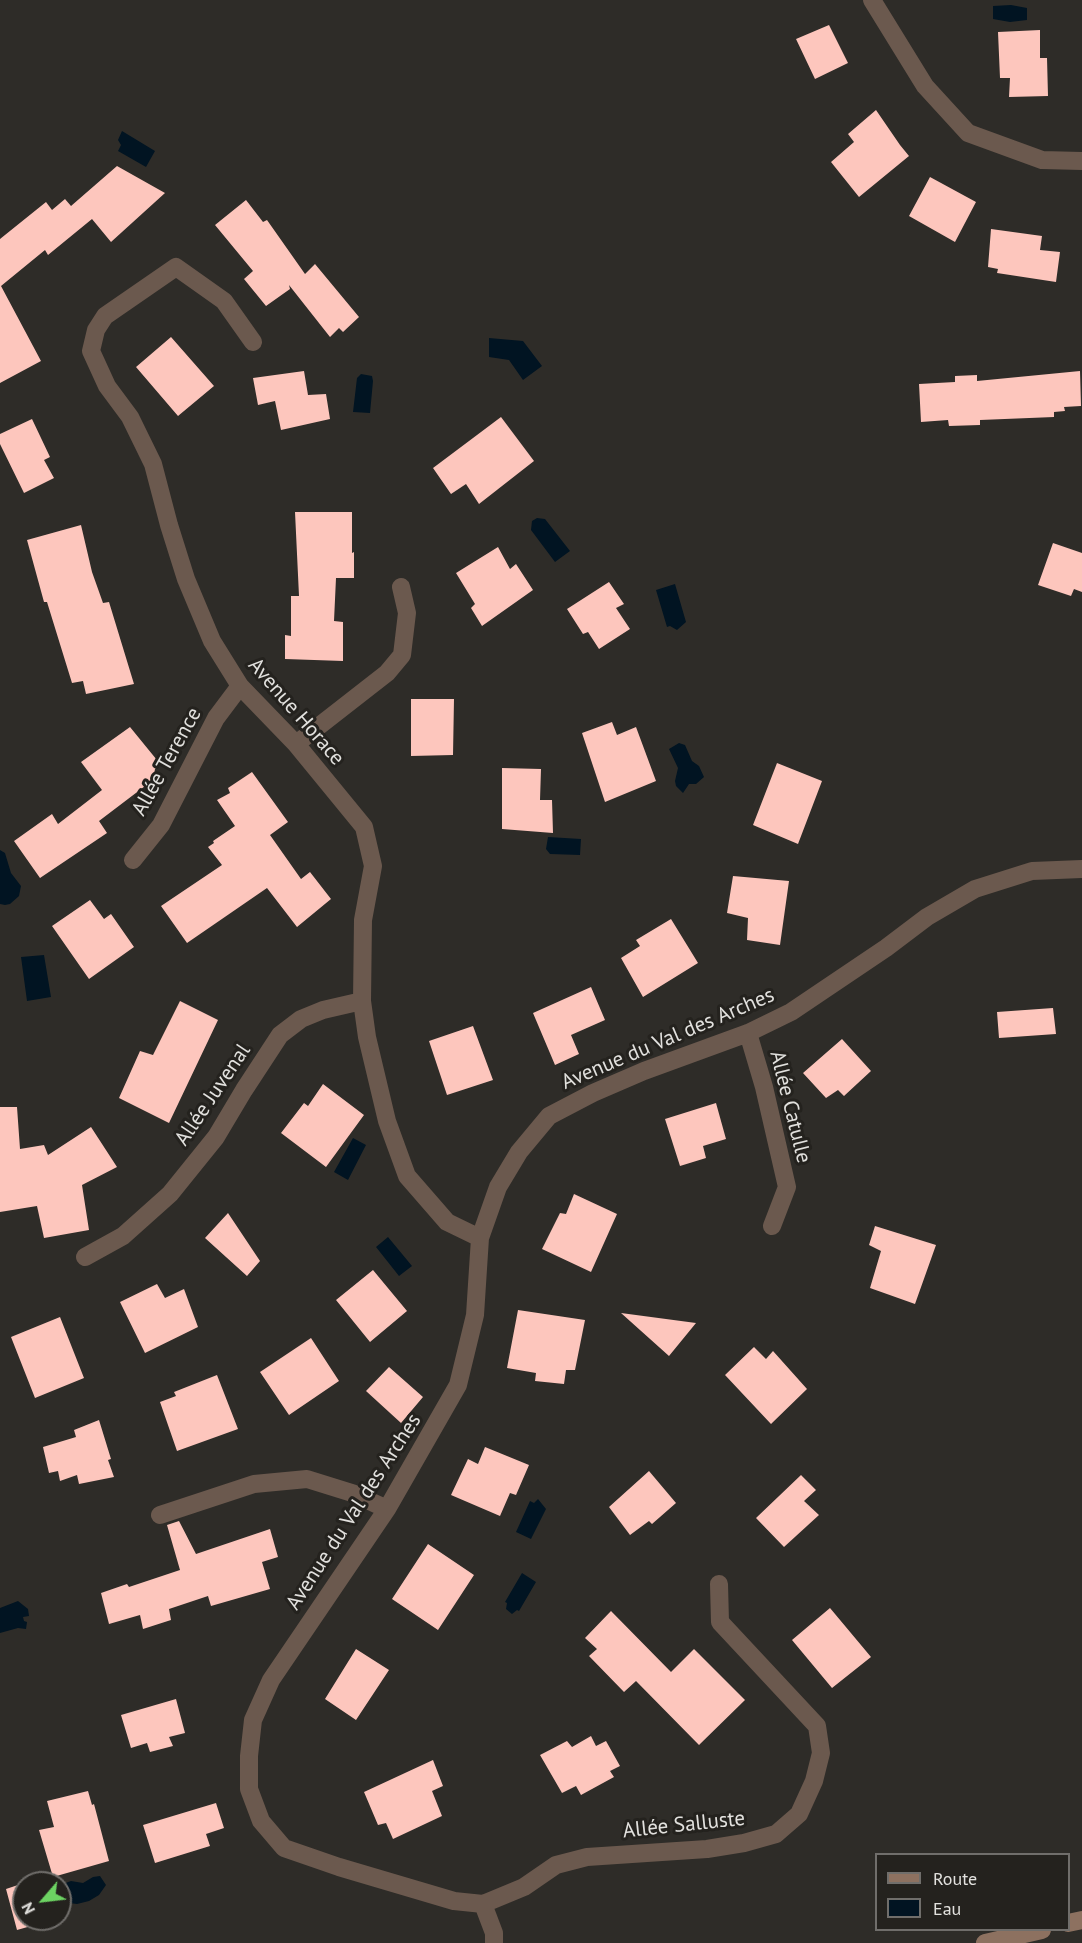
<!DOCTYPE html>
<meta charset="utf-8">
<style>
body{margin:0}
#map{position:relative;width:1082px;height:1943px;overflow:hidden;background:#2e2c28;font-family:"PT Sans",sans-serif}
canvas{display:block}
.legend{position:absolute;left:875px;top:1853px;width:195px;height:78px;box-sizing:border-box;background:#24221e;border:2px solid #706e6b;margin:0;padding:8px 10px;list-style:none;font-size:18px;color:#e2e1de}
.legend li{display:flex;align-items:center;gap:12px;height:30px}
.legend b{width:30px;border:2px solid #706e6b}
.north{position:absolute;left:12px;top:1871px;width:60px;height:60px;box-sizing:border-box;background:#24221e;border:2px solid #706e6b;border-radius:50%;rotate:242deg;font-size:16px;font-weight:700;line-height:24px;text-align:center;color:#e2e1de}
.north::after{content:'';display:block;margin:auto;width:21px;height:27px;background:#6cd362;clip-path:polygon(50% 0,100% 100%,50% 72%,0 100%)}
</style>
<div id="map">
<canvas width="1082" height="1943"></canvas>
<ul class="legend">
<li><b style="height:8px;background:#8d7160"></b>Route</li>
<li><b style="height:16px;background:#011422"></b>Eau</li>
</ul>
<div class="north">N</div>
</div>
<script>
const c = document.querySelector('canvas').getContext('2d');
c.lineJoin = 'round';
function paint(path, color) {
  c.fillStyle = color;
  c.fill(path, 'evenodd');
}
function poly(rows) {
  const path = new Path2D();
  for (const r of rows) {
    path.moveTo(r[0], r[1]);
    for (let i = 2; i < r.length; i += 2) path.lineTo(r[i], r[i + 1]);
  }
  return path;
}
function strokePath(path, color, width, dash) {
  c.strokeStyle = color;
  c.lineWidth = width;
  c.lineCap = dash ? 'butt' : 'round';
  c.setLineDash(dash || []);
  c.stroke(path);
}
function drawText(font, color, halo, rows, align = 'center') {
  c.font = font + ' "PT Sans",sans-serif';
  c.lineWidth = 6;
  c.setLineDash([]);
  c.textBaseline = 'middle';
  c.strokeStyle = halo;
  c.fillStyle = color;
  for (const [text, x, y, turn = 0] of rows) {
    c.save();
    c.translate(x, y);
    c.rotate((+turn || 0) * Math.PI / 180);
    c.textAlign = isNaN(turn) ? turn : align;
    if (halo) c.strokeText(text, 0, 0);
    c.fillText(text, 0, 0);
    c.restore();
  }
}
const water = poly([
 [1011,5,1027,8,1027,20,1010,22,993,19,993,6],
 [122,131,155,151,146,167,118,151,121,145,118,140],
 [489,338,523,341,542,366,523,380,509,360,489,357],
 [361,374,372,376,373,381,370,413,353,412,357,378],
 [537,518,545,519,570,551,555,562,531,530,532,521],
 [675,584,686,622,677,630,670,626,667,627,656,590],
 [679,743,685,745,692,761,699,766,704,777,696,784,689,784,683,793,676,786,675,781,678,768,669,749],
 [548,837,581,839,580,855,550,854,546,849],
 [0,850,5,853,11,873,21,886,19,896,10,904,5,905,0,904],
 [44,955,51,997,27,1001,21,957],
 [353,1138,366,1145,348,1180,334,1172],
 [388,1237,412,1266,399,1276,376,1247],
 [538,1499,546,1509,531,1539,516,1532,530,1501,534,1503],
 [522,1573,536,1582,519,1611,517,1610,512,1614,506,1609,507,1603,505,1602],
 [18,1601,28,1609,29,1616,23,1617,24,1621,27,1622,26,1629,18,1628,0,1633,0,1608],
 [100,1876,106,1885,99,1895,89,1901,77,1904,69,1903,60,1896,60,1887,63,1884,71,1881,83,1883,93,1877]
]);
const building = poly([
 [829,25,848,63,815,79,796,39],
 [1040,30,1040,58,1047,58,1048,96,1009,97,1010,78,1000,78,998,32],
 [876,110,900,145,909,156,859,197,831,162,854,142,848,134],
 [117,166,165,193,111,242,92,219,48,255,45,250,1,286,41,361,0,383,0,239,46,202,52,210,65,199,71,206],
 [930,177,976,202,955,242,909,216],
 [246,200,263,222,267,220,305,274,315,264,359,317,343,332,339,328,330,337,289,285,290,289,266,306,244,279,253,271,215,225],
 [991,229,1042,236,1040,250,1060,252,1056,282,997,273,998,269,988,267],
 [171,337,214,386,178,416,136,367],
 [304,371,308,395,326,394,330,419,281,430,275,401,258,405,253,378],
 [1080,371,1081,406,1064,407,1065,411,1054,412,1054,417,980,420,980,425,949,426,948,420,921,422,919,384,955,382,955,376,977,375,977,381],
 [501,417,534,461,479,504,466,484,451,494,433,468],
 [32,419,50,457,44,460,54,478,24,493,0,444,0,434],
 [295,512,352,512,352,553,354,552,354,578,336,578,334,621,343,622,343,661,285,659,285,635,291,636,291,596,299,596],
 [81,525,92,572,103,603,109,602,134,684,86,694,83,681,72,683,47,602,44,602,27,540],
 [1053,543,1082,553,1082,592,1074,589,1071,596,1038,585],
 [498,547,510,569,516,564,533,590,482,626,471,608,475,604,456,573],
 [609,582,624,604,616,608,630,629,599,649,588,632,583,634,567,609],
 [411,699,454,699,453,755,411,756],
 [612,722,617,735,636,727,656,781,605,802,582,733],
 [130,727,161,765,155,769,153,780,99,821,107,833,40,878,14,841,52,814,58,824,102,790,81,762],
 [777,763,822,781,798,844,753,825],
 [502,768,541,769,540,800,552,800,553,833,502,829],
 [252,772,288,822,270,835,301,879,310,872,331,899,297,927,267,888,187,943,161,906,222,865,208,847,214,843,213,841,235,826,217,800,230,793,228,788],
 [733,876,789,881,780,945,747,940,748,918,727,913],
 [90,900,104,919,111,914,134,947,89,979,52,926],
 [671,919,698,963,643,997,621,958,640,946,636,940],
 [591,987,605,1020,571,1035,579,1054,555,1065,533,1013],
 [180,1001,218,1020,169,1123,119,1098,140,1051,153,1055],
 [1053,1008,1056,1034,999,1038,997,1012],
 [473,1026,493,1080,447,1095,429,1041],
 [842,1039,871,1071,844,1096,838,1090,826,1098,803,1073],
 [323,1084,364,1115,326,1167,281,1133,304,1103,308,1106],
 [716,1103,726,1139,703,1146,706,1158,680,1166,665,1119],
 [0,1107,17,1107,20,1149,44,1145,48,1155,91,1127,117,1167,82,1185,89,1230,44,1238,37,1206,0,1212],
 [574,1194,617,1214,591,1272,542,1249,560,1213,566,1214],
 [228,1213,260,1261,247,1276,205,1238],
 [875,1226,936,1245,915,1304,870,1288,881,1251,869,1245],
 [373,1270,407,1311,370,1342,336,1300],
 [157,1284,165,1298,184,1289,198,1327,145,1353,120,1302],
 [518,1310,585,1320,575,1370,566,1370,564,1384,535,1381,536,1373,507,1368],
 [621,1313,696,1323,669,1356],
 [60,1317,84,1378,35,1398,11,1337],
 [311,1338,339,1381,289,1415,260,1372],
 [754,1347,766,1359,773,1351,807,1389,771,1424,725,1375],
 [389,1367,423,1397,401,1423,366,1391],
 [217,1375,238,1429,177,1451,160,1402,176,1396,174,1392],
 [99,1420,111,1459,108,1460,114,1477,79,1484,77,1475,60,1481,58,1471,49,1473,43,1447,76,1437,74,1430],
 [485,1447,529,1465,516,1495,510,1493,500,1516,451,1495,468,1459,478,1464],
 [649,1471,676,1503,652,1524,649,1521,630,1535,609,1507],
 [801,1475,816,1490,804,1501,819,1515,784,1547,756,1518],
 [179,1521,196,1554,270,1529,278,1557,262,1562,270,1589,211,1606,208,1596,169,1609,171,1620,143,1629,140,1615,109,1624,101,1593,127,1584,129,1587,180,1570,167,1525],
 [428,1544,474,1575,438,1630,392,1599],
 [830,1608,871,1657,832,1688,792,1640],
 [611,1611,671,1672,694,1649,745,1700,699,1745,636,1681,624,1692,589,1656,597,1649,585,1638],
 [356,1649,389,1670,356,1720,325,1699],
 [176,1699,185,1733,169,1737,173,1746,150,1752,147,1743,131,1748,121,1715],
 [591,1736,596,1746,606,1741,620,1766,610,1771,614,1777,581,1795,576,1786,562,1793,540,1755,567,1741,572,1747],
 [433,1760,443,1786,432,1791,442,1816,393,1839,386,1823,378,1825,364,1792],
 [88,1791,92,1805,94,1804,109,1861,53,1877,39,1830,54,1827,47,1801],
 [216,1803,224,1828,206,1834,210,1846,155,1863,143,1825],
 [24,1883,24,1919,52,1920,17,1930,6,1889]
]);
const street = poly([
 [872,0,925,86,968,133,1042,160,1082,161],
 [253,342,224,301,176,267,105,316,96,330,91,351,107,386,130,417,153,464,169,525,186,579,212,641,240,686,296,744,364,827,373,866,363,920,362,1001,367,1037,387,1121,407,1176,447,1222,480,1238],
 [296,744,387,673,402,655,407,613,401,587],
 [133,860,161,825,216,718,240,686],
 [748,1033,764,1087,787,1187,772,1226],
 [85,1257,123,1236,170,1194,216,1137,244,1090,280,1035,301,1019,323,1010,362,1001],
 [160,1515,254,1484,307,1479,352,1493,387,1509],
 [483,1904,524,1887,556,1865,587,1857,707,1849,744,1843,776,1834,799,1814,814,1781,821,1753,817,1726,720,1622,719,1584],
 [494,1943,494,1933,483,1904,454,1901,339,1867,284,1848,261,1821,249,1789,249,1756,253,1720,271,1680,387,1509,458,1385,475,1315,480,1238,498,1187,519,1152,549,1116,593,1093,644,1071,748,1033,791,1012,886,948,927,917,975,889,1032,871,1082,869]
]);
const secondary = poly([
 [1068,1923,1082,1920],
 [985,1943,1042,1930]
]);
const streetNames = [
 ["Avenue Horace",296,712,49],
 ["Allée Terence",167,762,-61],
 ["Avenue du Val des Arches",668,1039,-23],
 ["Allée Juvenal",213,1095,-56],
 ["Allée Catulle",790,1107,76],
 ["Avenue du Val des Arches",354,1512,-57],
 ["Allée Salluste",684,1825,-6]
];
paint(water, '#011422');
paint(building, '#fdc6bd');
strokePath(street, '#6b594e', 18);
strokePath(secondary, '#8d7160', 18);
drawText('21px', '#e2e1de', '#24221e', streetNames);
</script>
